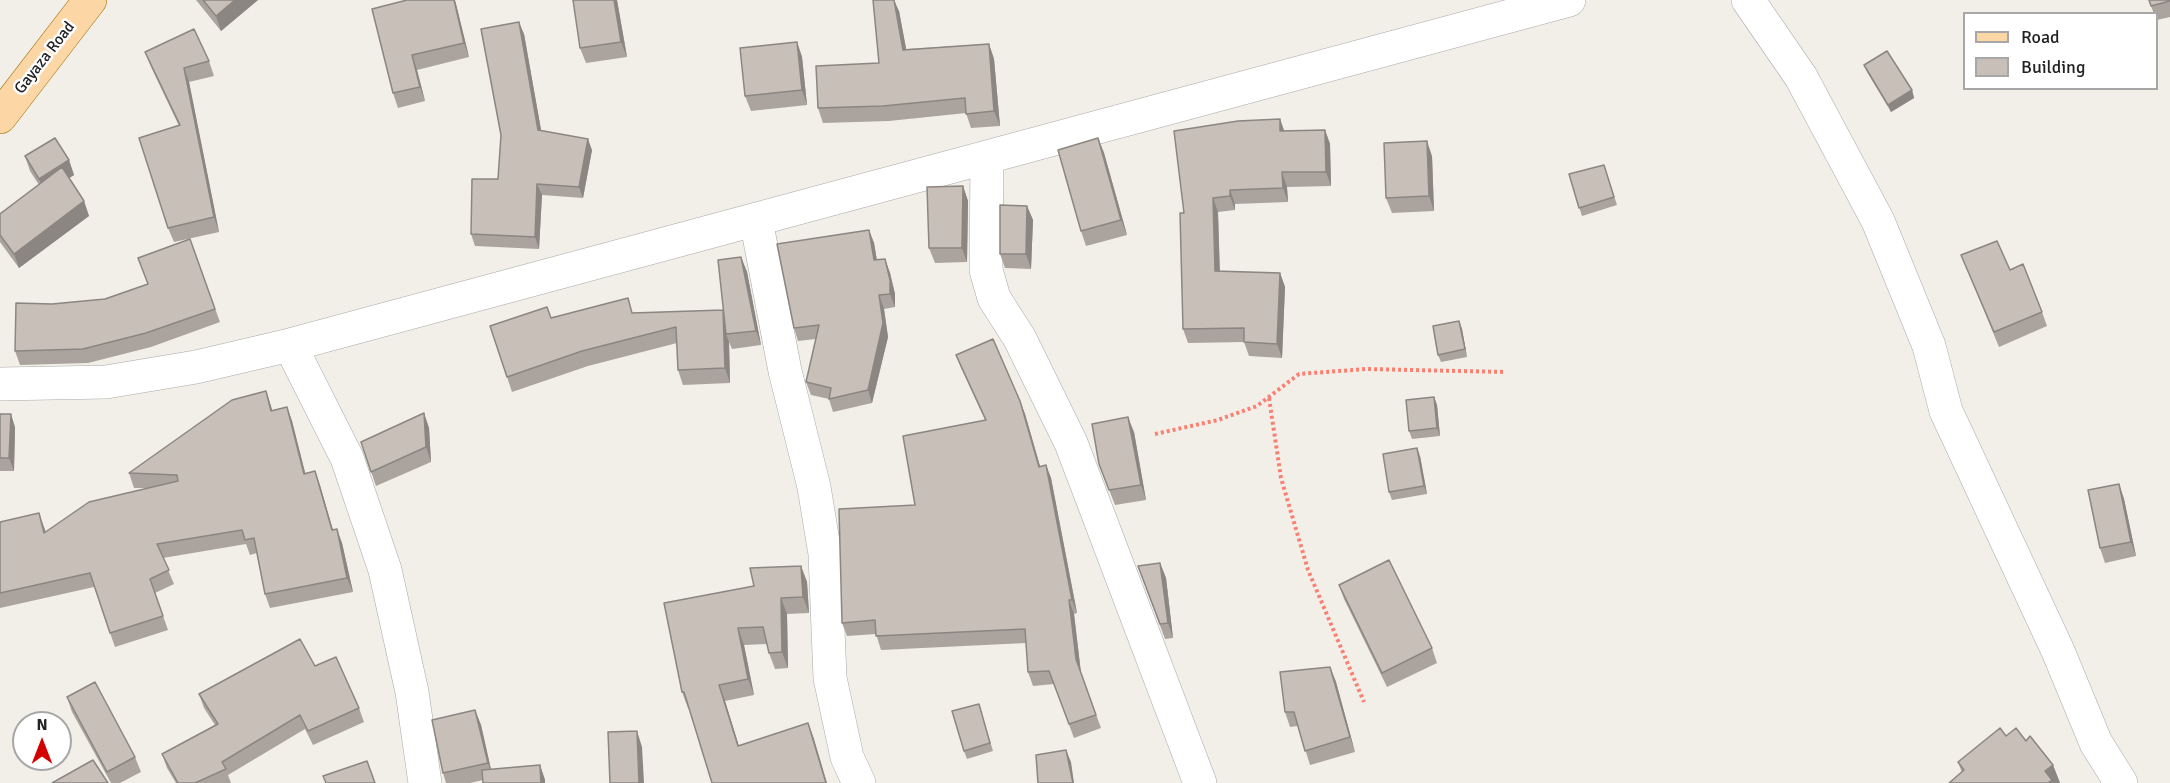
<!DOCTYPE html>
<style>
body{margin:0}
#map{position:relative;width:2170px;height:783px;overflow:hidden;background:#f2efe9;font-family:Signika,sans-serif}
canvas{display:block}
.legend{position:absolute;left:1963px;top:12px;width:195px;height:78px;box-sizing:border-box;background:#fff;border:2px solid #a7a7a7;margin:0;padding:8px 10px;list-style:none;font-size:18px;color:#222}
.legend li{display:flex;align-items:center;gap:12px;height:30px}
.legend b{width:30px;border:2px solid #a7a7a7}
.north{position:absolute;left:12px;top:711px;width:60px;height:60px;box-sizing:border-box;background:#fff;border:2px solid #a7a7a7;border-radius:50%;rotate:0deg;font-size:16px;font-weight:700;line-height:24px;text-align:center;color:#222}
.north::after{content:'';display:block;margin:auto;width:21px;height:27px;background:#d40000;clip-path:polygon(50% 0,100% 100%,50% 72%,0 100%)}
</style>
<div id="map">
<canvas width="2170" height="783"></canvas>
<ul class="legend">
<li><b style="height:8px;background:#fcd6a4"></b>Road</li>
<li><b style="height:16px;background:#c7bfb8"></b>Building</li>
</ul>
<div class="north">N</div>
</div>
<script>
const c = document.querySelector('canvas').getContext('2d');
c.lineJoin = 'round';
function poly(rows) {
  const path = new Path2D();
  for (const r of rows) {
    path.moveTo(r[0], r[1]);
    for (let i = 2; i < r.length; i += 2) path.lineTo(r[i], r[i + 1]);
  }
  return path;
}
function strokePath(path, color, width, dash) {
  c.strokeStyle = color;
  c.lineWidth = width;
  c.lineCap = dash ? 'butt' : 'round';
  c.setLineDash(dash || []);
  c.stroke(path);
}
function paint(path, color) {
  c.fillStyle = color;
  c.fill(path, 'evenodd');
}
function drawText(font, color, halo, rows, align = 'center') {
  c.font = font + ' Signika,sans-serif';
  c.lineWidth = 5;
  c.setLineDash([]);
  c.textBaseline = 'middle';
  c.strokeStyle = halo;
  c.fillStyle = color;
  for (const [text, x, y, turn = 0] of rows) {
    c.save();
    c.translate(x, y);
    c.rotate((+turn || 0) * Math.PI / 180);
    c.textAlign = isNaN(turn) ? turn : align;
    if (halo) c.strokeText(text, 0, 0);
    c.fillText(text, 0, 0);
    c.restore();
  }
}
const path = poly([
 [1269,398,1281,478,1308,570,1364,702],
 [1155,434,1218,420,1257,406,1299,374,1366,369,1506,372]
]);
const street = poly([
 [1748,0,1801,77,1878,221,1929,346,1946,411,2058,651,2096,743,2121,783],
 [987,158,986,270,994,298,1020,339,1071,443,1200,783],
 [756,220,785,371,814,487,825,554,830,678,847,757,859,783],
 [290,345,347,458,385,570,412,692,425,783],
 [0,384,106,382,196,367,290,345,1569,0]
]);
const primary = poly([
 [0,117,90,0]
]);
const wall = poly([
 [196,0,258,0,221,31],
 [407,0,456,4,469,57,417,70,425,101,398,108,393,93],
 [617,0,627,57,586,63,580,48],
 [2170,0,2170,17,2157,20,2157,14,2154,14,2151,6],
 [899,11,906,49,989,44,994,59,1000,126,971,128,966,113,889,121,823,123,818,108,879,63],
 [524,34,541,130,592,150,583,198,542,195,539,249,475,246,471,234,498,179,501,135],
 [797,42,802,57,807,105,751,111,745,96],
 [145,52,209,61,214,76,189,82,219,232,174,242,168,228,179,126,151,67],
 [1864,65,1912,90,1914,98,1891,112,1867,72],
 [1280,119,1284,131,1325,130,1330,144,1331,186,1287,187,1288,202,1235,204,1235,210,1218,212,1220,271,1280,273,1285,287,1282,358,1249,356,1244,342,1188,343,1183,329,1184,213],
 [1098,138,1104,153,1127,235,1086,246,1081,231],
 [25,156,69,160,74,175,69,178,84,201,89,216,19,268,0,242,0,214,39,185,30,171],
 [1432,156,1434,211,1392,213,1386,198],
 [1604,165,1617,205,1582,216,1569,174],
 [963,186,968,201,967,262,935,263,929,248],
 [1027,206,1033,220,1031,269,1005,268,1000,254],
 [869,230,874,243,877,260,885,259,890,273,895,294,895,307,884,309,888,337,872,403,833,412,829,399,811,395,806,382,816,339,798,341,794,328],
 [190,239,220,322,151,347,88,363,20,365,15,351,52,304,105,299,148,284],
 [1961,255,2010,270,2042,312,2047,326,1999,347],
 [741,257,747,272,761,345,732,349,729,342,730,383,683,385,678,370,677,343,588,366,512,392,490,326,551,317,723,310],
 [1459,321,1462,329,1467,357,1441,362,1438,355],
 [956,355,1020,401,1025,414,1040,466,1046,465,1051,478,1077,613,1074,614,1081,673,1101,728,1074,738,1054,684,1033,686,1028,672,1026,643,881,650,876,634,847,636,842,623,915,505,985,420,961,368],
 [266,391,272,410,287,407,292,421,305,473,315,471,333,530,342,543,353,592,270,608,265,594,257,553,250,555,246,544,163,558,174,584,155,593,168,630,115,647,94,587,0,608,0,522,44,527,46,532,149,488,134,488,129,473],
 [1434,397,1437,405,1440,436,1412,439,1409,431],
 [424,413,429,428,431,462,376,486,361,442],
 [0,414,15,427,14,471,0,471],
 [1134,432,1146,500,1115,505,1099,464],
 [1420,456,1427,494,1392,500,1389,492],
 [2119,484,2124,499,2136,556,2105,563,2100,548],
 [1160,563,1166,578,1173,638,1165,639,1138,566],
 [801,566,807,582,809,613,787,614,788,668,775,669,769,653,767,644,744,645,754,695,725,701,739,746,808,723,814,739,712,783,689,708,688,708,682,692,754,586],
 [1339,585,1432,648,1437,663,1387,687,1344,599],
 [315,666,359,708,364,722,313,745,305,729,228,775,231,783,176,783,167,768,162,754,215,725,204,708,199,694],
 [1330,667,1336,682,1355,752,1310,765,1298,726,1290,727,1285,712],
 [67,697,135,757,141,772,120,783,111,783,72,712],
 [475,710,481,725,491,770,540,765,545,780,483,780,470,783,446,783,443,773],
 [981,711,993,751,967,759,964,751],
 [2006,736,2026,741,2053,765,2060,783,1949,783,1962,773,1958,762]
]);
const shadedWall = poly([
 [235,0,258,0,221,31,216,16],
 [454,0,455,0,456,4,469,57,464,43],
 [614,0,617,0,627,57,621,42],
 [894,0,899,11,909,64,903,50],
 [519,22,524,34,543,141,538,130],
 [797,42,802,57,807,105,802,90],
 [989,44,994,59,1000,126,994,111],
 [412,55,417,70,425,101,420,87],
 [184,68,189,82,219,232,214,217],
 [1912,90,1914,98,1891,112,1888,105],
 [1280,119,1285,133,1280,131],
 [1325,130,1330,144,1331,186,1326,172],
 [1098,138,1104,153,1127,235,1121,220],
 [588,139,592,150,583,198,579,187],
 [1427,141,1432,156,1434,211,1429,196],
 [69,160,74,175,44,194,39,179],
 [1282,172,1287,187,1288,202,1283,188],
 [537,184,542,195,539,249,535,237],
 [963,186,968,201,967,262,962,248],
 [1230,190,1235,204,1235,210,1230,196],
 [1213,198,1218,212,1220,285,1215,271],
 [84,201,89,216,19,268,14,254],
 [1027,206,1033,220,1031,269,1026,254],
 [869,230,874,243,879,274,874,260],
 [741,257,747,272,761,345,756,331],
 [885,259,890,273,895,294,895,307,890,294],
 [1280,273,1285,287,1282,358,1277,344],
 [879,295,884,309,888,337,872,403,868,390],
 [723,310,726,334,729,342,730,383,725,368],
 [1459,321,1462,329,1467,357,1465,349],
 [266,391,271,406,276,425,271,411],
 [1434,397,1437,405,1440,436,1437,428],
 [1020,401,1025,414,1044,480,1039,467],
 [287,407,292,421,309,488,304,474],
 [424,413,429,428,431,462,426,447],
 [11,414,15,427,14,471,9,458],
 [1128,417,1134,432,1146,500,1141,485],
 [1417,448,1420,456,1427,494,1424,486],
 [1046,465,1051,478,1077,613,1072,600],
 [315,471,320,485,337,544,332,530],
 [2119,484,2124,499,2136,556,2131,542],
 [39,513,44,527,49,548,44,533],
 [337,529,342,543,353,592,347,578],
 [1160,563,1166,578,1173,638,1168,623],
 [801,566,807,582,809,613,803,597],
 [781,598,787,614,788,668,782,652],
 [1069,600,1074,614,1081,673,1076,659],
 [738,628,744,645,754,695,748,679],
 [1330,667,1336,682,1355,752,1350,737],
 [719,685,725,701,744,763,738,746],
 [475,710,481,725,493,778,488,763],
 [808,723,814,739,827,783,826,783],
 [637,731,642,747,644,783,639,783],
 [1066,750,1071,762,1074,783,1073,783],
 [540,765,545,780,545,783,541,783],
 [2053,765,2060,783,2048,783,2045,771]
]);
const building = poly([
 [203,0,235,0,216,16,203,0],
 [407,0,454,0,464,43,412,55,420,87,393,93,372,9,407,0],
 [573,0,614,0,621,42,580,48,573,0],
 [873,0,894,0,903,50,989,44,994,111,966,114,965,98,883,106,818,108,816,66,879,63,873,0],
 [2149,0,2170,0,2170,1,2151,6,2149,0],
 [519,22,538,130,588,139,579,187,537,184,535,237,471,234,472,179,498,179,501,135,481,29,519,22],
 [194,29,209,61,184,68,214,217,168,228,139,138,180,125,145,52,194,29],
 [797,42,802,90,745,96,740,48,797,42],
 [1887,51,1912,90,1888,105,1864,65,1887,51],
 [1280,119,1280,131,1325,130,1326,172,1282,172,1283,188,1230,190,1230,196,1213,198,1215,271,1280,273,1277,344,1244,342,1244,328,1183,329,1180,213,1184,213,1174,131,1238,121,1280,119],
 [55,138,69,160,39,179,25,156,55,138],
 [1098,138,1121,220,1081,231,1058,150,1098,138],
 [1427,141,1429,196,1386,198,1384,143,1427,141],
 [1604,165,1614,197,1579,208,1569,174,1604,165],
 [62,167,84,201,14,254,0,235,0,214,62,167],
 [963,186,962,248,929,248,927,187,963,186],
 [1000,205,1027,206,1026,254,1000,254,1000,205],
 [869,230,874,260,885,259,890,280,890,294,879,295,883,323,868,390,829,399,831,388,806,382,819,325,794,328,777,244,869,230],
 [190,239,215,309,146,333,83,349,15,351,16,303,52,304,105,299,148,284,138,258,190,239],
 [1997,241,2010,270,2023,264,2042,312,1994,332,1961,255,1997,241],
 [741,257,756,331,726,334,718,260,741,257],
 [628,298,632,313,723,310,725,368,678,370,676,327,582,351,507,377,490,326,547,307,551,318,628,298],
 [1459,321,1465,349,1438,355,1433,326,1459,321],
 [993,339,1020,401,1039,467,1046,465,1072,600,1069,600,1076,659,1096,715,1069,724,1049,671,1028,672,1025,629,876,636,875,620,842,623,839,509,915,505,903,436,986,420,956,355,993,339],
 [266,391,271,411,287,407,304,474,315,471,332,530,337,529,347,578,265,594,254,538,245,540,242,530,157,544,169,570,150,579,163,616,110,633,90,573,0,593,0,522,39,513,44,533,89,502,178,481,177,475,129,473,232,400,266,391],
 [1434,397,1437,428,1409,431,1406,400,1434,397],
 [424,413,426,447,371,472,361,442,424,413],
 [0,414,11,414,9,458,0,458,0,414],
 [1128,417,1141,485,1109,490,1099,464,1092,424,1128,417],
 [1417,448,1424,486,1389,492,1383,454,1417,448],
 [2119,484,2131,542,2100,548,2088,490,2119,484],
 [1389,560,1432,648,1382,673,1339,585,1389,560],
 [1160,563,1168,623,1160,624,1138,566,1160,563],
 [801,566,803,597,781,598,782,652,769,653,763,627,738,628,748,679,719,685,738,746,808,723,826,783,712,783,684,692,682,692,664,603,754,586,750,568,801,566],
 [300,639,315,666,336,657,359,708,308,731,300,715,222,762,226,769,195,783,178,783,162,754,218,724,199,694,300,639],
 [1330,667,1350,737,1305,751,1294,712,1285,712,1280,672,1330,667],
 [95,682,135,757,107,772,67,697,95,682],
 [979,704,990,743,964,751,952,711,979,704],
 [475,710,488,763,443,773,432,720,475,710],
 [2000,728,2006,736,2016,728,2026,741,2030,736,2053,765,2045,771,2052,780,2048,783,1949,783,1964,770,1958,762,2000,728],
 [637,731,639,783,610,783,608,732,637,731],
 [1066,750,1073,783,1038,783,1036,755,1066,750],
 [93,760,108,783,52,783,93,760],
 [367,761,375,783,326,783,323,776,367,761],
 [540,765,541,783,483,783,482,770,540,765]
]);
const streetNames = [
 ["Gayaza Road",45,58,-52]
];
strokePath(street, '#a9a9a9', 34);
strokePath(primary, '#a06b00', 34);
strokePath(path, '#fa8072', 4, [3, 3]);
strokePath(street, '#fff', 33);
strokePath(primary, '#fcd6a4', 33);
paint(wall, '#aba49e');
paint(shadedWall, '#8b8681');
paint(building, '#c7bfb8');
strokePath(building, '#8b8681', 1.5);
drawText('16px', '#222', '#fff', streetNames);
</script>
